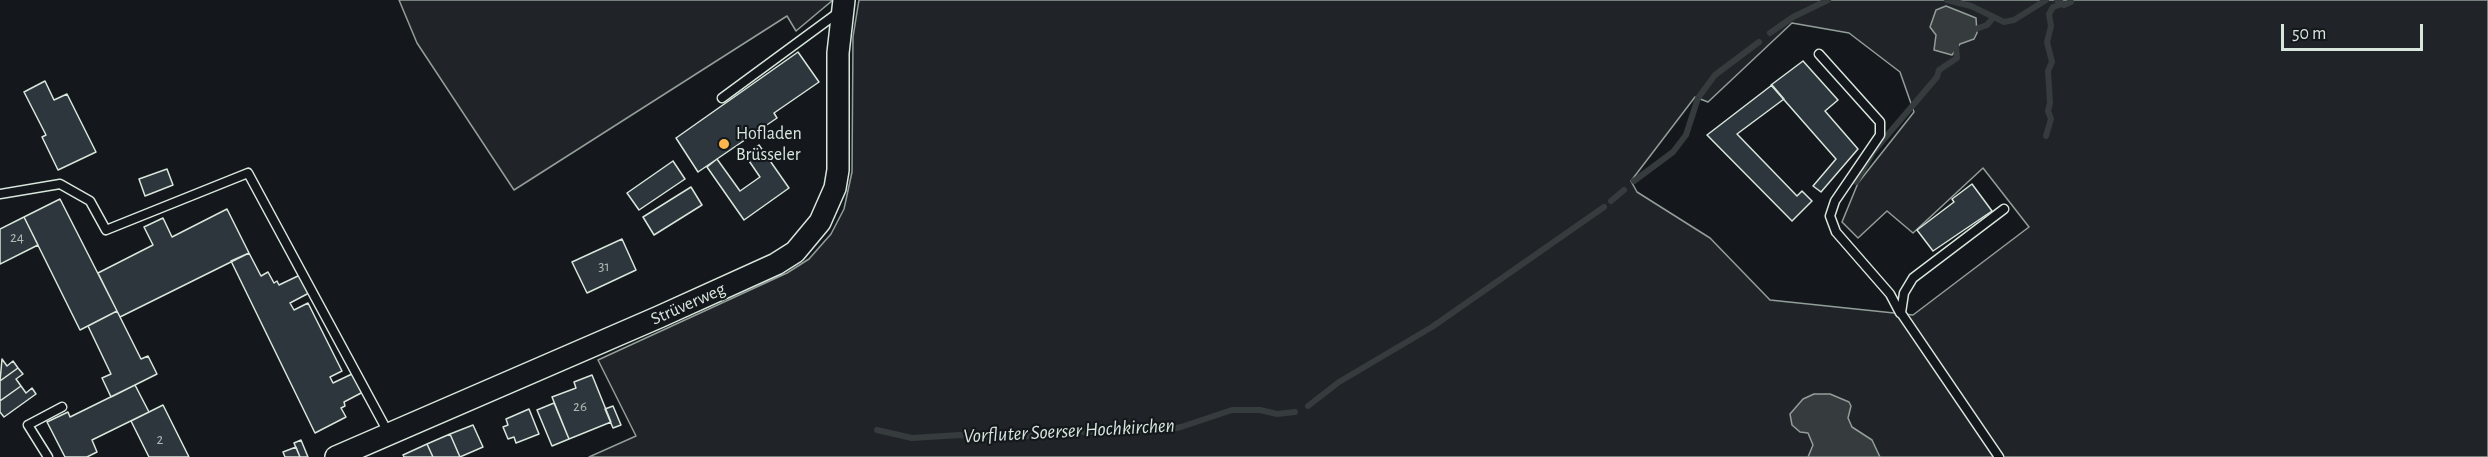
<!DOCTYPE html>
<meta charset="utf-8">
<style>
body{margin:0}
#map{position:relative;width:2488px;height:457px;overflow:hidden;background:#14181c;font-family:"Alegreya Sans",sans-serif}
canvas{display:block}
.scale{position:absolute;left:2281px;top:24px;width:142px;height:27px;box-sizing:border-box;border:3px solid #d8e6dc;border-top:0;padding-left:8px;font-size:18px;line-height:21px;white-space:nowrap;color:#d8e6dc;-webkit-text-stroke:4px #14181c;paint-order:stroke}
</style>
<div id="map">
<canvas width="2488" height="457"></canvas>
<div class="scale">50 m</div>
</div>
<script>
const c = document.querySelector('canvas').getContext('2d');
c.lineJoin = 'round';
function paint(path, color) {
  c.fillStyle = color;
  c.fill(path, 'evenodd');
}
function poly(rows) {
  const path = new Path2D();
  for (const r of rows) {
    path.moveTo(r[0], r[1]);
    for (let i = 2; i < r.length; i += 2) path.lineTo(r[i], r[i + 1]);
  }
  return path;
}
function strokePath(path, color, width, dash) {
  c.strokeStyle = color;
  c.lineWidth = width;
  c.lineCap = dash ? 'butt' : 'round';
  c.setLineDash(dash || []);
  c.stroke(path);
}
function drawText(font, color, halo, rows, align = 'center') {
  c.font = font + ' "Alegreya Sans",sans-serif';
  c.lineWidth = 4.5;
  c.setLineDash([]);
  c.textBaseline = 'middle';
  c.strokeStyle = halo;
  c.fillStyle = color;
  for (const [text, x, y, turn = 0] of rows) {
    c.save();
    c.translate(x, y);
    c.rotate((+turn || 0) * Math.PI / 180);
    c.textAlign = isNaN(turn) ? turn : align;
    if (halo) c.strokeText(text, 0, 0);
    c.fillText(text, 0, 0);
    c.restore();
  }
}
const green = poly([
 [399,0,833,0,796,31,787,16,514,190,417,43,399,0],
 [859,0,2488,0,2488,457,589,457,636,436,598,360,787,273,809,259,831,234,844,209,852,172,853,37,859,0],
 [1792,23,1849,33,1900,72,1914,112,1858,183,1842,222,1858,238,1887,211,1913,233,1983,168,2029,227,1913,315,1770,300,1710,238,1637,192,1631,181,1695,97,1708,102,1792,23]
]);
const water = poly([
 [1946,6,1976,18,1977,33,1974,39,1960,44,1952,55,1934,50,1936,35,1930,27,1936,10,1946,6],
 [1814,394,1830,394,1849,402,1851,406,1848,418,1852,427,1872,440,1880,457,1808,457,1813,445,1808,433,1800,432,1792,425,1790,414,1803,399,1814,394]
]);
const stream = poly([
 [1947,0,1971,6,2004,22,2014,20,2046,0],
 [2057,0,2064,5,2071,2],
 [1970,31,1987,25,1993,18],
 [1770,33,1793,17,1828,0],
 [2046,136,2051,119,2048,111,2050,103,2048,71,2052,62,2047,42,2051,26,2049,14,2053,7,2062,4],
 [1634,181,1673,152,1686,135,1698,98,1715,75,1759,42],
 [1856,182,1873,152,1937,77,1939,70,1957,58,1956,46],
 [1611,201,1624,190],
 [1308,406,1339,382,1432,327,1604,207],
 [877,430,912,438,960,435,1016,438,1069,430,1085,432,1166,430,1181,427,1232,410,1260,410,1277,414,1295,412]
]);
const building = poly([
 [798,52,819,82,774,113,777,118,698,172,676,138,798,52],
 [1803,61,1838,100,1825,111,1858,149,1821,192,1813,186,1836,159,1771,85,1803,61],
 [45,81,54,100,67,94,96,152,58,170,42,137,46,135,24,92,45,81],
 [1772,85,1784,99,1737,134,1797,196,1802,191,1812,201,1792,221,1707,135,1772,85],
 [759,145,789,188,744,220,707,167,717,159,740,191,760,177,745,155,759,145],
 [673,161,685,179,639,210,627,193,673,161],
 [167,169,173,185,145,196,139,179,167,169],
 [1972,184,1992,211,1933,251,1917,230,1954,202,1952,199,1972,184],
 [691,187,702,205,654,235,643,217,691,187],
 [60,199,117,311,80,330,24,217,60,199],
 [227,209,249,253,120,317,98,273,153,245,144,227,163,218,172,237,227,209],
 [24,217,38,245,0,264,0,229,24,217],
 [622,239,636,270,587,293,572,262,622,239],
 [249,253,261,276,268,272,274,283,277,281,279,285,300,275,309,293,290,303,294,310,308,303,342,371,330,377,333,383,354,373,363,392,344,402,345,406,341,408,346,417,315,433,231,261,249,253],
 [117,311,141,359,148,356,157,374,111,397,102,378,111,374,88,326,117,311],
 [2,359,7,366,13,361,18,368,0,381,2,359],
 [18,368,23,374,16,379,21,386,0,401,0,381,18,368],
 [592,375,611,422,569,439,552,397,576,388,574,382,592,375],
 [135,385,149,412,92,440,97,452,87,457,65,457,47,422,68,412,70,417,135,385],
 [21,386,26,393,32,388,36,394,4,417,0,412,0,401,21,386],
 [554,403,569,439,552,446,537,410,554,403],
 [163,405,189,457,149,457,131,421,163,405],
 [613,406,621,425,613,428,605,409,613,406],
 [529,409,539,434,516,443,514,437,508,439,503,427,508,425,506,419,529,409],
 [473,425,483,447,460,457,450,434,473,425],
 [450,434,460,457,433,457,427,444,450,434],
 [301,440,308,457,300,457,294,443,301,440],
 [427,444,433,457,404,457,403,455,427,444],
 [296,447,300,457,285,457,283,452,296,447]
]);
const service = poly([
 [1819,54,1880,122,1880,135,1835,201,1830,216,1836,232,1890,294,1900,313],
 [722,98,839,12],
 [0,194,60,184,90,201,106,230,248,173,389,434],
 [48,457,28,425,62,407],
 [1999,457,1901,313,1904,293,1913,278,2004,209]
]);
const tertiary = poly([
 [336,457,659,317,776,264,795,252,820,222,835,188,838,170,838,53,844,0]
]);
const markers = [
 [724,144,6,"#ffb74d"]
];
const numberNames = [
 ["24",17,237],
 ["31",604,266],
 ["26",580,406],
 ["2",160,439]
];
const poiNames = [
 ["Hofladen",736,134],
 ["Brüsseler",736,155]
];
const streetNames = [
 ["Strüverweg",688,304,-24]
];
const waterNames = [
 ["Vorfluter Soerser Hochkirchen",1069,431,-3]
];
paint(green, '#202428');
strokePath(green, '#939e99', 1.5);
paint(water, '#363b3e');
strokePath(water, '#939e99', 1.5);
strokePath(stream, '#363b3e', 6);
paint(building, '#2c363c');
strokePath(building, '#d8e6dc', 1.5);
strokePath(service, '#d8e6dc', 11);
strokePath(tertiary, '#d8e6dc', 24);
strokePath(service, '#14181c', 8);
strokePath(tertiary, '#14181c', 21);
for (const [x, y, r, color] of markers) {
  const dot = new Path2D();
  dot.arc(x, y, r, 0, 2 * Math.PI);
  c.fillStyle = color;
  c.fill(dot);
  strokePath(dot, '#14181c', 2);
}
drawText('15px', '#adbab4', null, numberNames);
drawText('18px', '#d8e6dc', '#14181c', poiNames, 'left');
drawText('18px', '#d8e6dc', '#14181c', streetNames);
drawText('italic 20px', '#d8e6dc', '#14181c', waterNames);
</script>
